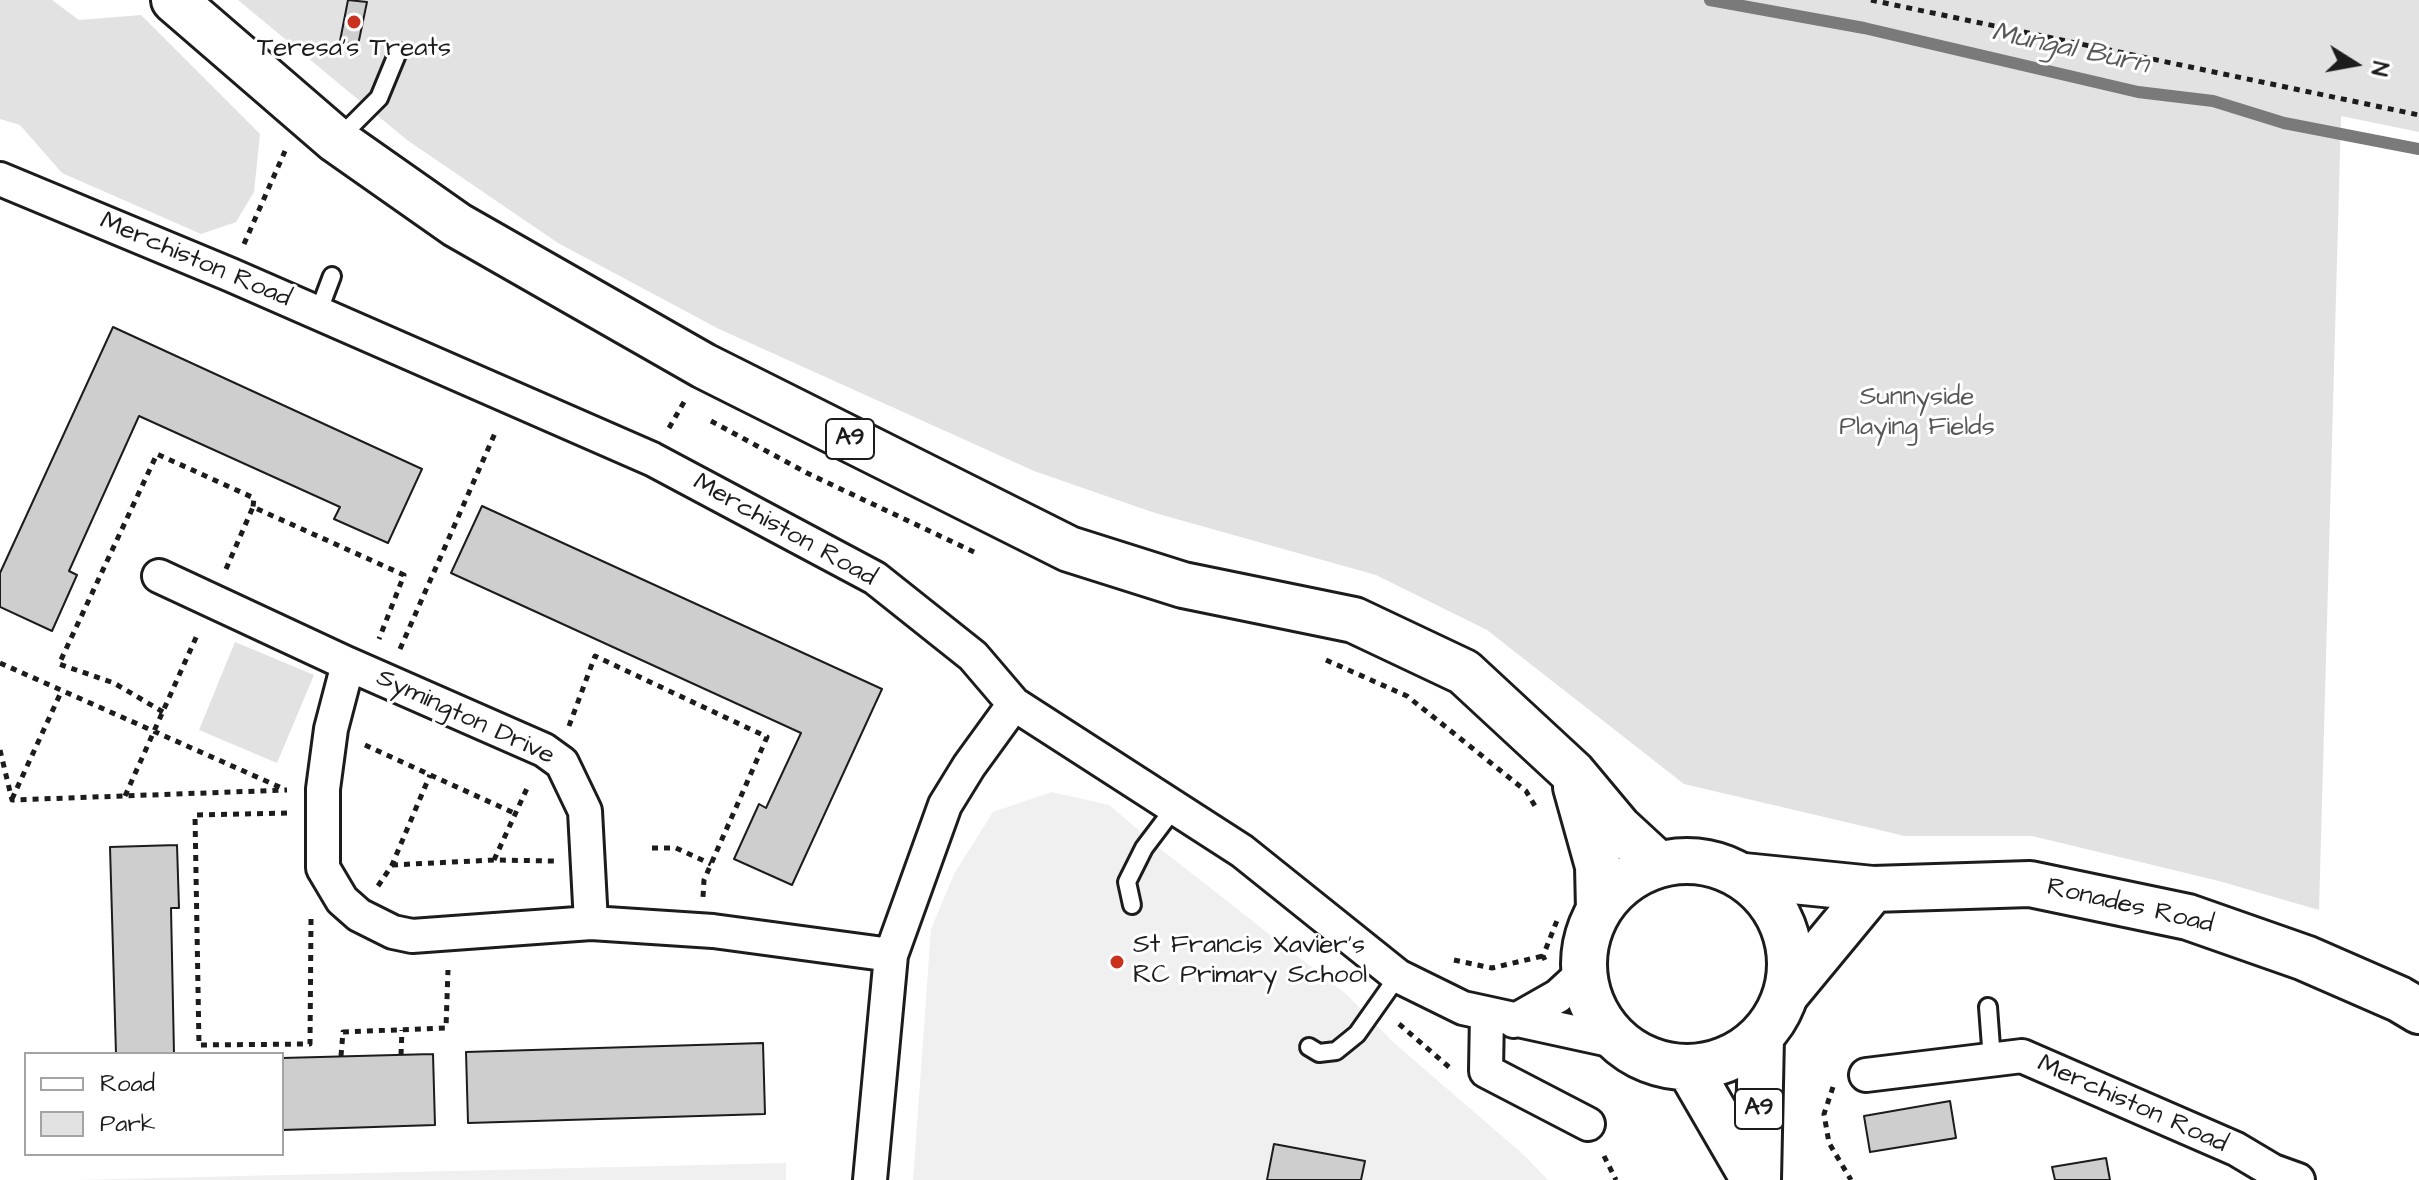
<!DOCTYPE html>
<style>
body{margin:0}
#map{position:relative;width:2419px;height:1180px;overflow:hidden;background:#fff;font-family:"Architects Daughter",sans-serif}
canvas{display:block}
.legend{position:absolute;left:24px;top:1052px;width:260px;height:104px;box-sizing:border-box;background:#fff;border:2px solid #a4a4a4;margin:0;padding:10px 14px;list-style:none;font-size:24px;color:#1c1c1c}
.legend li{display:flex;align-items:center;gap:16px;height:40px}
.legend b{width:40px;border:2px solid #a4a4a4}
.north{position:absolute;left:2315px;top:24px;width:80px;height:80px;-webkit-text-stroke:6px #fff;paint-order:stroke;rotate:101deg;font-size:22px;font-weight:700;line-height:32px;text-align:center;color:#1c1c1c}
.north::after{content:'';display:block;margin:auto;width:28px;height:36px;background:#1c1c1c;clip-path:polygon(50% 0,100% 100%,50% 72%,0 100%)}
</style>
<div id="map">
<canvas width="2419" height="1180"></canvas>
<ul class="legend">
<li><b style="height:10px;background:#fff"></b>Road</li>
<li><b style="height:22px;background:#e2e2e2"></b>Park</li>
</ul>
<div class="north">N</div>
</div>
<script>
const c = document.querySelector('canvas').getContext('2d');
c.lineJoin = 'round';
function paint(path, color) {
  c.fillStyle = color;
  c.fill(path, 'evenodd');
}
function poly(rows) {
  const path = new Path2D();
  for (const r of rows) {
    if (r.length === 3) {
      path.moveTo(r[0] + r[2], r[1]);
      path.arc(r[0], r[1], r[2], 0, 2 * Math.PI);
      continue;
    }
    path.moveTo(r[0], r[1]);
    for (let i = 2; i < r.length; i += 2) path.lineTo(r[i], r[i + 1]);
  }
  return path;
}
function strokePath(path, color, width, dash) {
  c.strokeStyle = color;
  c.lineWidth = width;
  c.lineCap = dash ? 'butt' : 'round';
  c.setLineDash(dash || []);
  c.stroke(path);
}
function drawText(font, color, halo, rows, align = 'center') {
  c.font = font + ' "Architects Daughter",sans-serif';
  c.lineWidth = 6;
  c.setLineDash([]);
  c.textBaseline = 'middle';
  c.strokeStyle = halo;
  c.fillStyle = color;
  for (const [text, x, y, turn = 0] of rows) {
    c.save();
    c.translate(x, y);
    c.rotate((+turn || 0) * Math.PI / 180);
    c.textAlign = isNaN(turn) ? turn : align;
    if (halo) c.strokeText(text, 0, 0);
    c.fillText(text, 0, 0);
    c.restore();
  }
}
const built = poly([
 [1052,792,1109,805,1163,851,1346,994,1394,1043,1524,1155,1548,1180,913,1180,931,929,954,874,993,812],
 [786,1163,786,1180,74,1180]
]);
const green = poly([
 [0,0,52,0,79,20,141,15,260,134,254,192,236,222,201,234,62,173,20,125,0,119],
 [238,0,2419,0,2419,132,2341,116,2319,910,2219,881,2032,836,1905,836,1684,784,1487,630,1376,575,1155,513,1034,471,719,329,558,243,407,140],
 [235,642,314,675,277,763,199,730]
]);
const stream = poly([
 [1710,0,1864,28,2138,92,2213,101,2284,123,2419,149]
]);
const building = poly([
 [348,0,367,2,358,45,340,41,348,0],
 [113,327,422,469,388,543,334,519,340,507,139,416,69,571,77,575,52,631,0,607,0,573,113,327],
 [482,506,882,689,792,885,734,859,759,804,766,808,801,733,451,573,482,506],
 [177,845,179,908,171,908,174,1054,116,1054,110,847,177,845],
 [763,1043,765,1114,468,1123,466,1052,763,1043],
 [433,1054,435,1125,282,1130,282,1058,433,1054],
 [1950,1101,1956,1138,1870,1152,1864,1116,1950,1101],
 [1274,1144,1365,1161,1361,1180,1267,1180,1274,1144],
 [2106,1158,2110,1180,2055,1180,2052,1167,2106,1158]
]);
const path = poly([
 [1871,0,2419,115],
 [244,244,285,151],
 [711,421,807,473,974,552],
 [669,428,684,402],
 [226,569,253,507,404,575,379,639],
 [400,649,496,431],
 [1326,660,1407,696,1526,791,1535,806],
 [0,663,284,789],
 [163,712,114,683,59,664,157,454,254,498,253,507],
 [569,726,595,656,767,737,704,880,703,897],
 [365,745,516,814],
 [0,750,12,800,287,790],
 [125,796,198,633],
 [12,799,62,690],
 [287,813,195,815,199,1045,310,1044,311,919],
 [652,848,676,848,711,864],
 [494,860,529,784],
 [392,865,494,860,555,861],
 [378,886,392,865,430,775],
 [1454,960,1492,968,1543,956],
 [1545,960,1543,956,1558,918],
 [1399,1024,1449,1067],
 [401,1055,402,1030],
 [341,1056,343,1032,446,1028,448,970],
 [1833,1087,1824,1114,1829,1143,1851,1180],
 [1604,1156,1616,1180]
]);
const lane = poly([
 [339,138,379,98,398,52],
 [318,313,332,276],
 [1132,905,1127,882,1144,848,1175,807],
 [1988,1007,1992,1060],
 [1309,1047,1319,1053,1336,1051,1357,1034,1398,976]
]);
const street = poly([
 [0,179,231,275,652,459,875,578,973,656,1014,704,1242,851,1398,976,1463,1008,1619,1042],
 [159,576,348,664,544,750,562,763,585,811,591,923],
 [348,664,331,729,323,789,323,868,342,900,359,915,393,932,412,936,591,923,713,931,891,955],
 [1487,1014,1486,1071,1588,1124],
 [1514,1021,1558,996,1584,972],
 [1866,1075,2022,1056,2236,1149,2273,1171,2298,1180],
 [870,1180,891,955,945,805,969,766,1014,704]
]);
const secondary = poly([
 [1744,876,1873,889,2030,884,2188,917,2305,958,2399,999,2419,1011],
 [1787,993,1873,889]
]);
const primary = poly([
 [174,0,336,140,457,225,704,366,1069,549,1183,585,1354,620,1464,672,1573,773,1619,828,1658,864],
 [1576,787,1598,866,1599,910],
 [1687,964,103],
 [1689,1068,1754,1180],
 [1758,1180,1761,1037]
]);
const markers = [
 [354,22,8,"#c8321e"],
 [1117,962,8,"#c8321e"]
];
const shields = [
 [850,439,48],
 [1759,1109,48]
];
const shieldNames = [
 ["A9",850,439],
 ["A9",1759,1109]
];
const poiNames = [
 ["Teresa's Treats",354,50],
 ["St Francis Xavier's",1133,947,"left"],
 ["RC Primary School",1133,977,"left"]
];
const streetNames = [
 ["Merchiston Road",195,261,23],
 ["Merchiston Road",784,531,29],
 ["Symington Drive",465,718,25],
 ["Ronades Road",2130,907,13],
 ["Merchiston Road",2132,1105,24]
];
const parkNames = [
 ["Sunnyside",1917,399],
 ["Playing Fields",1917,429]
];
const waterNames = [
 ["Mungal Burn",2070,50,12]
];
paint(built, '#f0f0f0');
paint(green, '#e2e2e2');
strokePath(stream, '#7a7a7a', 12);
paint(building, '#cecece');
strokePath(building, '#1c1c1c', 2);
strokePath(lane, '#1c1c1c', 22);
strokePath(street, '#1c1c1c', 38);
strokePath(secondary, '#1c1c1c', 50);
strokePath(primary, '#1c1c1c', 50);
strokePath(path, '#1c1c1c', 5, [6, 6]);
strokePath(lane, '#fff', 16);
strokePath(street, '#fff', 32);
strokePath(secondary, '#fff', 44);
strokePath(primary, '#fff', 44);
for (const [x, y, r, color] of markers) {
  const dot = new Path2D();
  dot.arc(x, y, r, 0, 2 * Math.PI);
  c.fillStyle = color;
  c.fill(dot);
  strokePath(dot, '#fff', 3);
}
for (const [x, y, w] of shields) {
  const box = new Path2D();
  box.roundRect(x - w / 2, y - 20, w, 40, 6);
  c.fillStyle = '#fff';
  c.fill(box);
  strokePath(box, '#1c1c1c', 2);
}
drawText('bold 24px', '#1c1c1c', null, shieldNames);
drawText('26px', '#1c1c1c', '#fff', poiNames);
drawText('26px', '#1c1c1c', '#fff', streetNames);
drawText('26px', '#575757', '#fff', parkNames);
drawText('italic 28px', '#5a5a5a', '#fff', waterNames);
</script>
